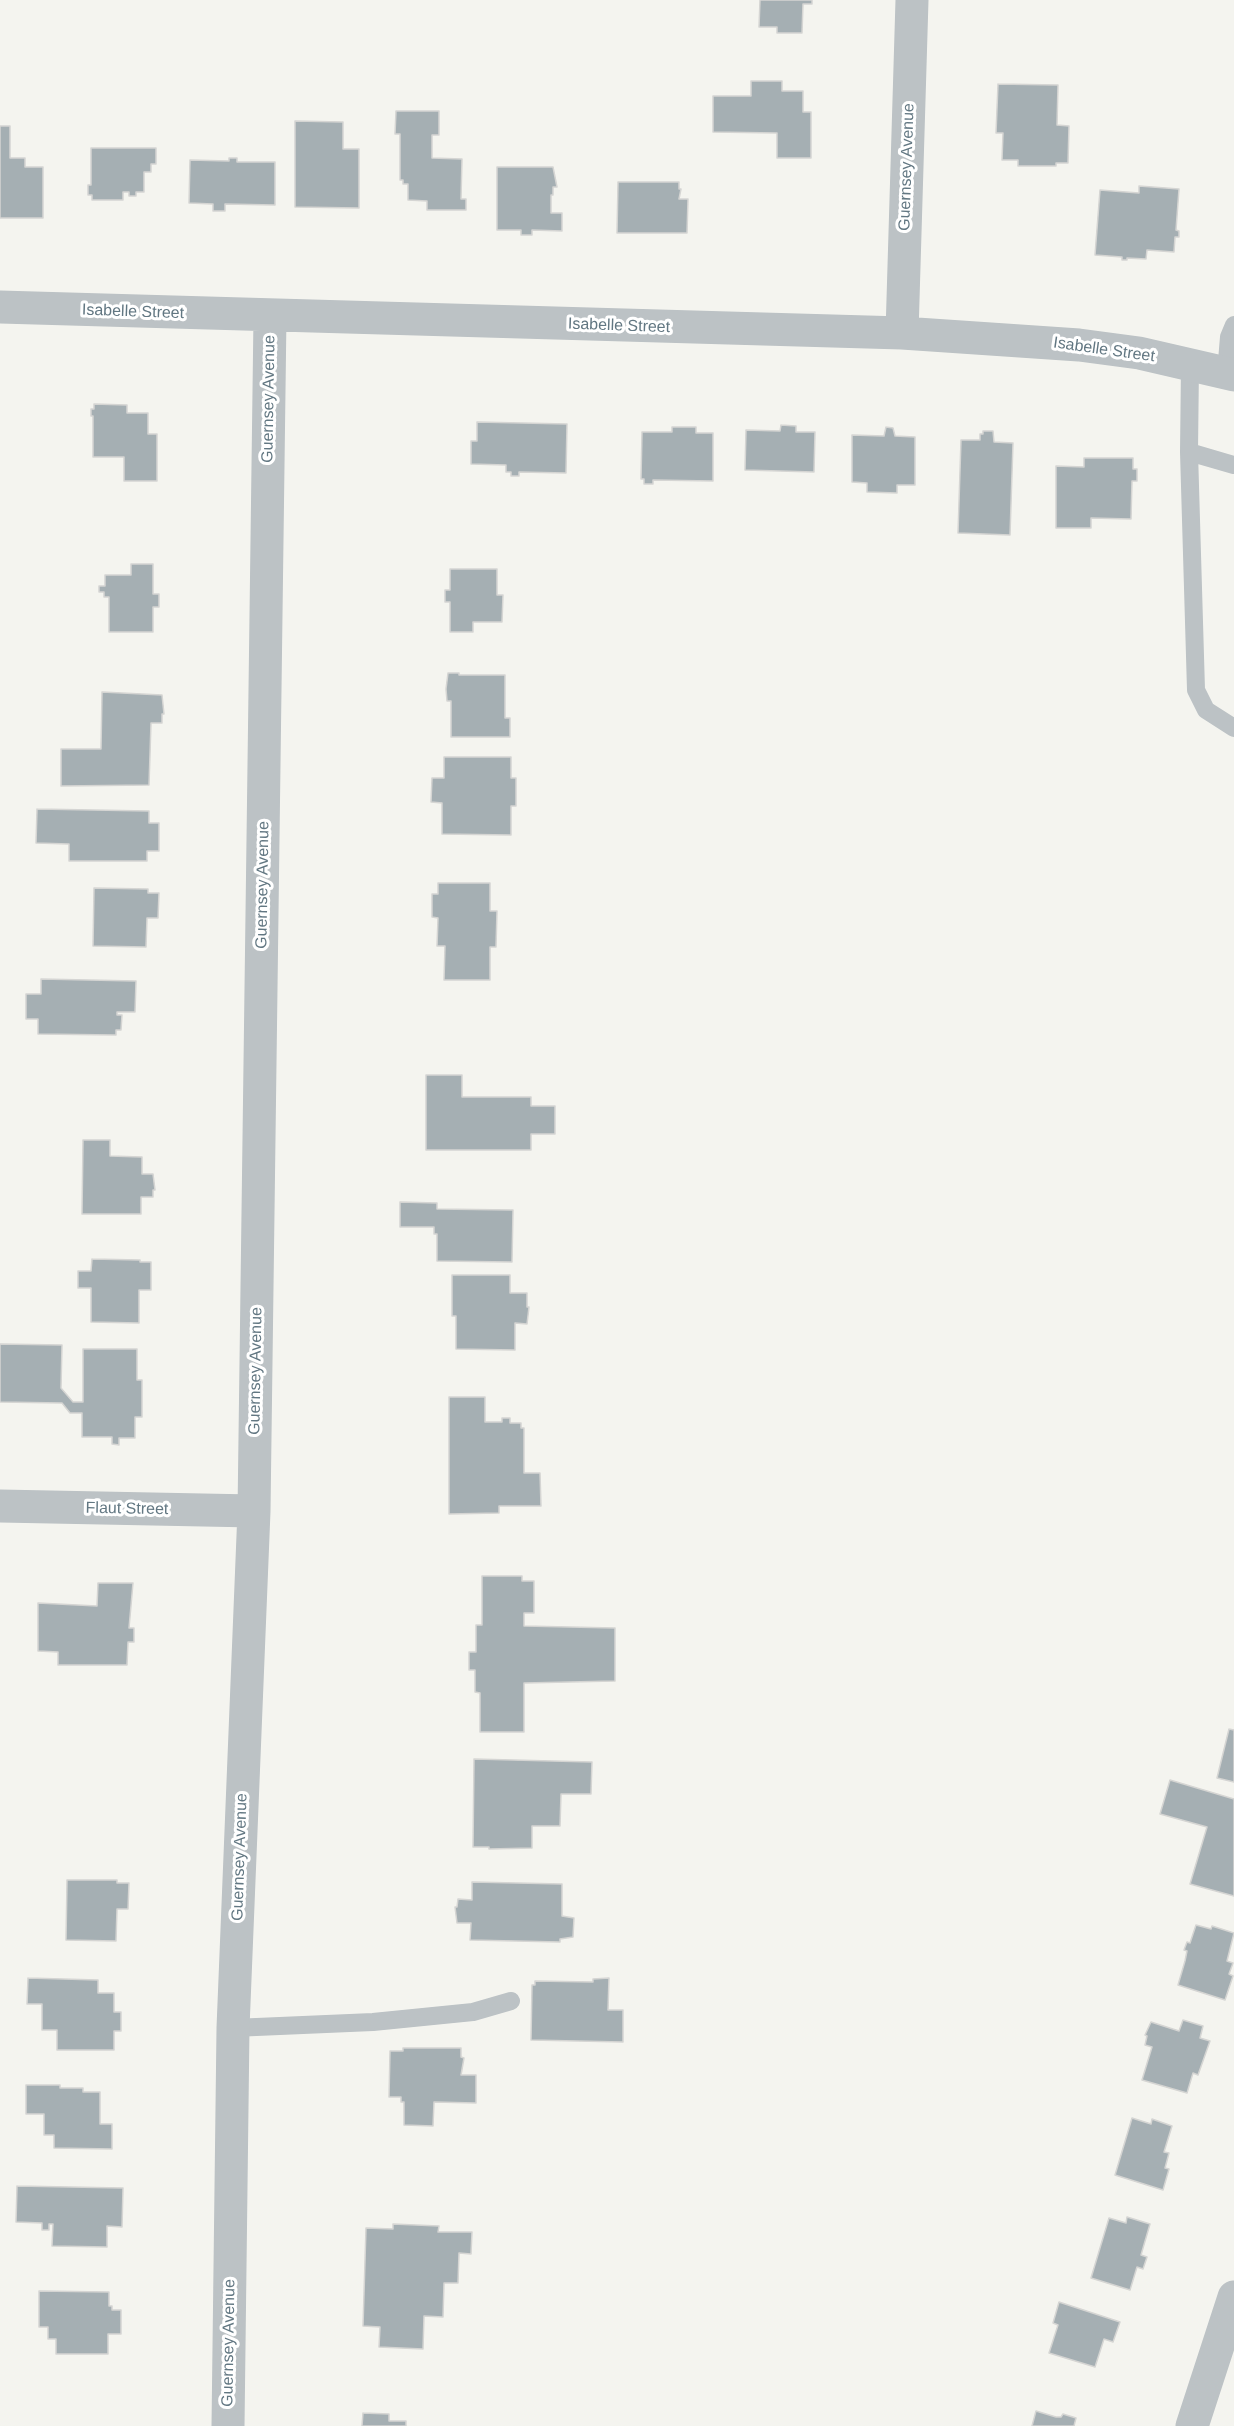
<!DOCTYPE html>
<style>
body{margin:0}
canvas{display:block;background:#f4f4ef}
</style>
<canvas width="1234" height="2426"></canvas>
<script>
const c = document.querySelector('canvas').getContext('2d');
c.lineJoin = 'round';
function paint(path, color) {
  c.fillStyle = color;
  c.fill(path, 'evenodd');
}
function poly(rows) {
  const path = new Path2D();
  for (const r of rows) {
    path.moveTo(r[0], r[1]);
    for (let i = 2; i < r.length; i += 2) path.lineTo(r[i], r[i + 1]);
  }
  return path;
}
function strokePath(path, color, width, dash) {
  c.strokeStyle = color;
  c.lineWidth = width;
  c.lineCap = dash ? 'butt' : 'round';
  c.setLineDash(dash || []);
  c.stroke(path);
}
function drawText(font, color, halo, rows, align = 'center') {
  c.font = font + ' Arial,sans-serif';
  c.lineWidth = 6;
  c.setLineDash([]);
  c.textBaseline = 'middle';
  c.strokeStyle = halo;
  c.fillStyle = color;
  for (const [text, x, y, turn = 0] of rows) {
    c.save();
    c.translate(x, y);
    c.rotate((+turn || 0) * Math.PI / 180);
    c.textAlign = isNaN(turn) ? turn : align;
    if (halo) c.strokeText(text, 0, 0);
    c.fillText(text, 0, 0);
    c.restore();
  }
}
const building = poly([
 [760,0,812,0,812,4,803,4,802,33,777,33,777,27,759,27,760,0],
 [751,81,782,81,782,91,803,91,803,112,811,112,811,158,777,158,777,133,713,132,713,96,751,96,751,81],
 [998,84,1058,85,1057,125,1069,126,1068,163,1056,163,1056,166,1018,166,1018,160,1002,160,1003,133,996,133,998,84],
 [396,111,439,111,439,135,432,135,432,158,462,159,461,199,466,199,466,210,427,210,427,201,408,200,408,184,403,184,403,180,400,180,400,134,395,134,396,111],
 [295,121,343,122,343,149,359,149,359,208,295,207,295,121],
 [0,126,10,126,10,158,25,158,25,167,43,167,43,218,0,218,0,126],
 [91,148,156,148,156,164,151,164,151,172,144,172,144,192,136,192,136,196,129,196,129,192,123,192,123,200,92,200,92,195,88,195,88,185,91,185,91,148],
 [229,158,237,158,237,162,275,162,275,205,225,204,225,211,213,211,213,204,189,203,190,160,229,161,229,158],
 [497,167,553,167,557,187,553,187,553,195,551,195,551,213,562,213,562,231,532,230,532,235,521,235,521,230,497,230,497,167],
 [618,182,679,182,679,189,681,189,679,199,688,199,687,233,617,233,618,182],
 [1139,186,1179,189,1176,230,1179,231,1179,237,1175,237,1174,252,1147,250,1146,259,1127,258,1127,260,1122,260,1122,257,1095,255,1100,190,1139,193,1139,186],
 [94,404,127,405,127,413,148,413,148,434,157,434,157,481,124,481,124,457,93,457,93,416,91,416,91,409,94,409,94,404],
 [477,422,567,424,566,473,519,472,519,476,511,476,511,472,506,472,506,465,471,464,471,441,477,441,477,422],
 [781,425,796,426,796,432,815,432,814,472,745,470,746,430,780,431,781,425],
 [672,427,696,427,696,433,713,433,713,481,653,480,653,484,644,484,644,479,641,479,642,432,672,432,672,427],
 [886,427,893,428,895,436,915,437,915,485,897,485,897,493,867,492,867,483,852,482,852,435,884,436,886,427],
 [983,431,993,431,994,442,1013,443,1010,535,958,533,961,440,980,440,980,434,983,434,983,431],
 [1084,458,1133,458,1133,469,1137,469,1137,481,1132,481,1131,519,1091,518,1091,528,1056,528,1056,466,1084,467,1084,458],
 [131,564,153,564,153,594,159,594,159,607,153,607,153,632,109,632,109,597,104,597,104,592,99,592,99,586,105,586,105,575,131,575,131,564],
 [450,569,497,569,497,595,503,595,502,622,473,622,473,632,450,632,450,602,445,602,445,590,450,590,450,569],
 [448,673,459,673,459,675,505,675,505,718,510,718,510,737,451,737,451,701,447,701,446,689,448,673],
 [102,692,162,695,164,714,162,714,162,723,151,723,149,785,61,786,61,749,101,749,102,692],
 [444,757,511,757,511,778,516,778,516,806,511,806,511,835,442,834,442,803,431,802,432,778,444,778,444,757],
 [37,809,149,811,149,823,159,823,159,851,147,851,147,861,69,861,69,844,36,843,37,809],
 [438,883,490,883,490,911,497,911,496,947,490,947,490,980,444,980,445,946,437,946,438,918,432,917,432,894,438,894,438,883],
 [94,888,148,889,148,893,159,893,158,918,147,918,146,947,93,946,94,888],
 [41,979,136,981,135,1012,117,1012,117,1015,122,1015,121,1030,116,1030,116,1035,38,1034,38,1019,26,1019,26,994,41,994,41,979],
 [426,1075,462,1075,462,1097,531,1097,531,1106,555,1106,555,1134,531,1134,531,1150,426,1150,426,1075],
 [83,1140,110,1140,110,1156,142,1157,142,1174,153,1174,155,1190,153,1190,153,1197,141,1197,141,1214,82,1214,83,1140],
 [400,1202,437,1203,437,1209,513,1210,512,1262,437,1261,437,1234,434,1234,434,1227,400,1227,400,1202],
 [92,1259,140,1260,140,1262,151,1262,151,1290,139,1290,139,1323,91,1322,91,1288,78,1288,78,1271,91,1271,92,1259],
 [452,1275,510,1275,510,1293,527,1293,527,1307,529,1307,527,1324,515,1323,515,1350,456,1349,456,1316,452,1316,452,1275],
 [0,1344,62,1345,61,1388,73,1402,83,1402,83,1349,137,1349,137,1380,142,1380,142,1417,135,1417,135,1438,119,1438,119,1445,112,1444,112,1437,82,1437,82,1413,70,1413,62,1403,0,1402,0,1344],
 [449,1397,485,1397,485,1422,502,1422,502,1418,510,1418,510,1423,521,1423,521,1428,524,1428,524,1473,540,1473,541,1506,499,1506,499,1513,449,1514,449,1397],
 [482,1576,522,1576,522,1581,534,1581,534,1613,524,1613,524,1626,615,1628,615,1681,524,1683,524,1732,480,1732,480,1693,475,1692,475,1670,469,1670,469,1652,476,1652,476,1625,482,1625,482,1576],
 [98,1583,133,1583,129,1628,134,1628,134,1642,128,1642,127,1665,58,1665,58,1652,38,1651,38,1603,97,1606,98,1583],
 [1229,1729,1234,1730,1234,1782,1217,1778,1229,1729],
 [474,1759,592,1762,591,1794,561,1794,560,1826,532,1826,532,1848,489,1849,489,1847,473,1847,474,1759],
 [1170,1780,1234,1799,1234,1896,1190,1884,1207,1827,1160,1814,1170,1780],
 [67,1880,117,1880,117,1883,129,1883,128,1909,117,1909,116,1941,66,1940,67,1880],
 [472,1882,562,1884,562,1916,574,1918,573,1937,560,1939,560,1942,470,1940,471,1923,457,1923,455,1907,457,1907,458,1899,472,1900,472,1882],
 [1196,1925,1211,1929,1212,1926,1234,1933,1227,1961,1233,1963,1229,1974,1233,1976,1225,2000,1178,1985,1185,1961,1187,1951,1184,1950,1187,1942,1190,1943,1196,1925],
 [28,1978,98,1980,98,1993,114,1993,114,2012,121,2012,121,2031,114,2031,114,2050,57,2050,57,2030,42,2030,42,2004,27,2004,28,1978],
 [609,1978,608,2010,623,2010,623,2042,531,2040,532,1985,535,1985,535,1981,593,1982,593,1979,609,1978],
 [1183,2020,1203,2026,1200,2038,1210,2041,1198,2075,1193,2073,1187,2093,1142,2080,1152,2047,1145,2045,1147,2036,1145,2035,1151,2022,1179,2031,1183,2020],
 [403,2048,461,2048,461,2057,464,2058,461,2075,476,2075,476,2103,434,2102,433,2126,404,2125,404,2102,401,2102,401,2097,389,2097,390,2051,403,2051,403,2048],
 [26,2085,60,2085,60,2088,83,2088,83,2092,100,2092,100,2124,112,2124,112,2149,54,2148,54,2135,44,2135,44,2114,26,2114,26,2085],
 [1132,2118,1151,2124,1152,2119,1172,2126,1164,2152,1169,2153,1165,2168,1169,2169,1163,2190,1115,2175,1132,2118],
 [17,2186,123,2188,122,2227,107,2226,107,2247,52,2246,53,2224,49,2224,49,2230,42,2230,42,2223,16,2222,17,2186],
 [1127,2217,1150,2224,1141,2255,1147,2257,1143,2269,1137,2267,1130,2290,1091,2278,1109,2218,1126,2223,1127,2217],
 [393,2224,439,2226,438,2232,472,2232,471,2254,459,2253,458,2283,444,2283,443,2317,424,2316,423,2349,379,2347,380,2327,363,2326,366,2228,393,2229,393,2224],
 [39,2291,109,2292,109,2306,112,2306,112,2310,121,2310,121,2334,108,2334,108,2354,56,2354,56,2339,48,2339,48,2327,39,2327,39,2291],
 [1059,2302,1120,2322,1113,2342,1104,2339,1095,2367,1049,2353,1058,2325,1053,2323,1059,2302],
 [1036,2411,1056,2417,1061,2417,1063,2414,1076,2418,1074,2426,1032,2426,1036,2411],
 [363,2413,389,2414,389,2421,406,2421,406,2426,362,2426,363,2413]
]);
const service = poly([
 [1226,373,1229,337,1234,325],
 [1189,452,1190,365],
 [1234,465,1189,452,1196,690,1206,710,1234,728],
 [233,2028,373,2022,473,2012,511,2001]
]);
const minor = poly([
 [0,307,902,333,1079,345,1139,353,1234,375],
 [902,333,912,0],
 [0,1506,254,1511],
 [228,2426,233,2028,254,1511,270,316],
 [1192,2426,1234,2297]
]);
const streetNames = [
 ["Guernsey Avenue",907,167,-88],
 ["Isabelle Street",133,312,2],
 ["Isabelle Street",619,326,2],
 ["Isabelle Street",1104,350,8],
 ["Guernsey Avenue",269,399,-89],
 ["Guernsey Avenue",263,885,-89],
 ["Guernsey Avenue",256,1371,-89],
 ["Flaut Street",127,1509,1],
 ["Guernsey Avenue",240,1857,-88],
 ["Guernsey Avenue",229,2343,-89]
];
paint(building, '#a5afb3');
strokePath(building, '#d5d5d3', 1.5);
strokePath(service, '#bcc2c5', 18);
strokePath(minor, '#bcc2c5', 33);
drawText('16px', '#627782', '#fff', streetNames);
</script>
